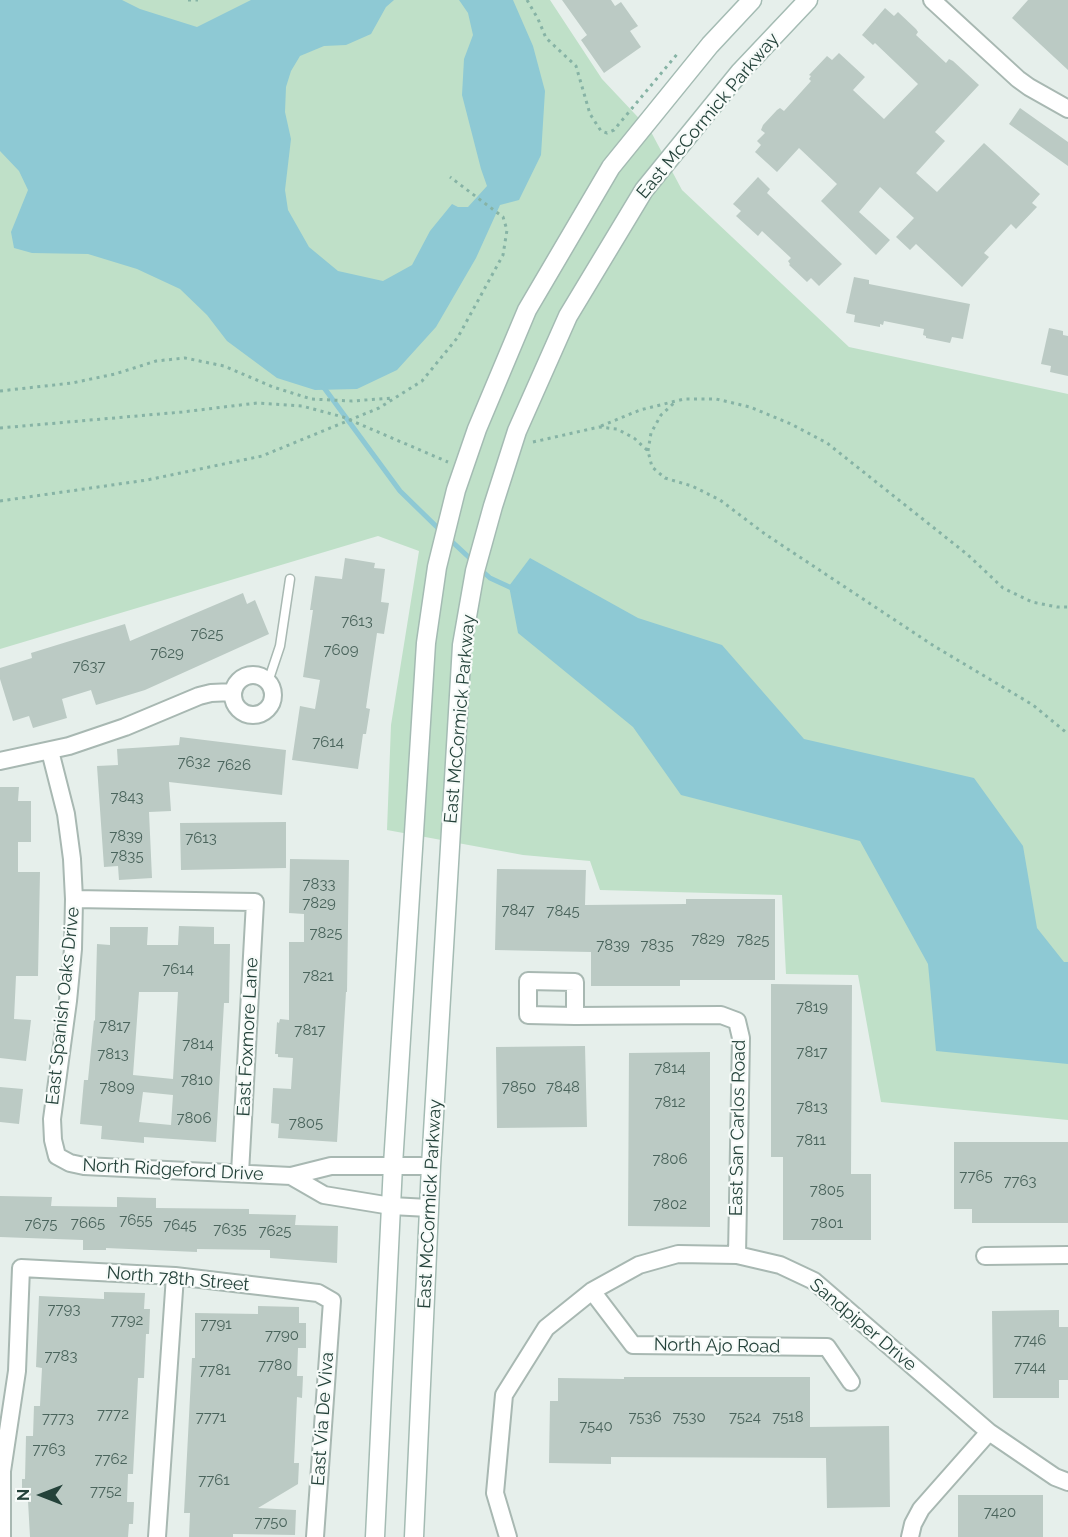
<!DOCTYPE html>
<style>
body{margin:0}
#map{position:relative;width:1068px;height:1537px;overflow:hidden;background:#e6efeb;font-family:Raleway,sans-serif}
canvas{display:block}
.north{position:absolute;left:12px;top:1465px;width:60px;height:60px;-webkit-text-stroke:4px #f7fbf9;paint-order:stroke;rotate:270deg;font-size:16px;font-weight:700;line-height:24px;text-align:center;color:#24423a}
.north::after{content:'';display:block;margin:auto;width:21px;height:27px;background:#24423a;clip-path:polygon(50% 0,100% 100%,50% 72%,0 100%)}
</style>
<div id="map">
<canvas width="1068" height="1537"></canvas>
<div class="north">N</div>
</div>
<script>
const c = document.querySelector('canvas').getContext('2d');
c.lineJoin = 'round';
function paint(path, color) {
  c.fillStyle = color;
  c.fill(path, 'evenodd');
}
function poly(rows) {
  const path = new Path2D();
  for (const r of rows) {
    if (r.length === 3) {
      path.moveTo(r[0] + r[2], r[1]);
      path.arc(r[0], r[1], r[2], 0, 2 * Math.PI);
      continue;
    }
    path.moveTo(r[0], r[1]);
    for (let i = 2; i < r.length; i += 2) path.lineTo(r[i], r[i + 1]);
  }
  return path;
}
function strokePath(path, color, width, dash) {
  c.strokeStyle = color;
  c.lineWidth = width;
  c.lineCap = dash ? 'butt' : 'round';
  c.setLineDash(dash || []);
  c.stroke(path);
}
function drawText(font, color, halo, rows, align = 'center') {
  c.font = font + ' Raleway,sans-serif';
  c.lineWidth = 4.5;
  c.setLineDash([]);
  c.textBaseline = 'middle';
  c.strokeStyle = halo;
  c.fillStyle = color;
  for (const [text, x, y, turn = 0] of rows) {
    c.save();
    c.translate(x, y);
    c.rotate((+turn || 0) * Math.PI / 180);
    c.textAlign = isNaN(turn) ? turn : align;
    if (halo) c.strokeText(text, 0, 0);
    c.fillText(text, 0, 0);
    c.restore();
  }
}
const green = poly([
 [0,0,550,0,602,79,650,130,682,190,849,347,1068,394,1068,1120,881,1102,858,975,786,974,782,895,600,890,590,861,523,855,387,830,391,725,419,551,378,536,0,649]
]);
const water = poly([
 [0,0,122,0,140,9,197,27,251,0,394,0,386,7,371,34,346,45,324,46,300,56,291,71,286,87,285,112,291,139,285,190,288,210,309,247,338,271,383,281,412,265,430,231,452,204,458,207,468,207,487,186,481,169,462,95,464,59,473,35,468,13,459,0,513,0,533,46,545,91,541,155,519,200,500,205,476,258,436,327,397,370,357,389,315,390,277,378,227,341,207,315,180,289,137,269,88,254,32,253,14,248,11,232,28,190,19,171,0,151],
 [530,558,638,618,722,645,804,739,974,778,1023,846,1037,928,1064,962,1068,962,1068,1064,936,1051,928,964,860,841,681,795,633,727,518,633,509,586]
]);
const stream = poly([
 [322,385,400,491,441,531],
 [448,538,474,562],
 [480,569,490,578,516,590]
]);
const building = poly([
 [562,0,611,0,615,6,621,2,638,26,630,31,641,47,604,73,581,40,587,35],
 [1028,0,1068,0,1068,70,1012,18],
 [885,8,894,16,898,12,916,29,918,32,916,35,946,63,949,59,953,61,979,85,935,132,945,141,916,173,937,192,984,143,1040,194,1032,203,1037,207,1016,229,1011,224,984,253,989,257,962,287,916,244,910,250,896,237,914,218,880,187,859,212,890,240,876,255,821,201,837,184,799,148,777,172,755,152,761,145,757,141,765,133,761,130,763,125,777,110,780,108,784,111,811,81,809,79,811,76,809,75,827,56,832,60,839,53,865,77,853,90,884,119,918,84,875,43,873,45,862,35],
 [1020,108,1068,142,1068,166,1009,124],
 [758,177,770,189,767,193,842,264,819,286,811,278,807,282,789,265,790,264,788,261,791,258,762,231,758,236,736,216,741,211,733,204],
 [854,277,869,280,869,284,970,304,963,339,952,337,950,343,926,338,926,336,923,335,924,329,884,321,883,325,880,324,880,327,854,322,855,315,846,313],
 [1049,328,1063,331,1063,335,1068,336,1068,376,1050,372,1051,366,1041,364],
 [345,558,375,563,374,568,385,569,381,602,389,603,384,634,377,633,366,708,370,709,366,734,363,734,358,769,292,760,300,706,315,709,320,680,303,677,313,610,310,610,315,576,342,579],
 [243,593,247,604,255,600,269,634,145,690,96,705,91,690,62,699,67,718,33,728,29,716,13,721,0,679,0,668,32,658,31,653,125,624,130,641],
 [180,737,286,750,282,795,169,782,171,811,149,812,152,878,119,880,118,866,104,867,97,766,118,765,117,749,179,745],
 [0,787,19,787,18,801,31,801,31,842,18,842,18,872,40,872,38,976,16,976,14,1019,31,1020,26,1061,0,1058],
 [286,822,286,868,181,870,180,823],
 [290,859,349,860,347,992,346,992,337,1142,278,1138,279,1124,271,1123,273,1088,291,1089,293,1058,278,1057,278,1054,275,1054,277,1022,279,1023,280,1019,289,1020,289,942,304,942,304,914,289,913],
 [497,869,586,870,585,905,686,904,686,899,775,899,775,980,680,980,680,986,591,986,591,952,495,950],
 [179,926,214,927,214,944,230,944,229,1003,224,1003,216,1142,144,1137,144,1143,101,1139,102,1126,80,1124,84,1080,88,1080,94,1020,95,1021,97,944,110,945,110,927,148,927,147,945,178,945],
 [139,992,178,992,173,1079,133,1075],
 [143,1092,173,1095,171,1125,139,1122],
 [771,984,852,985,851,1174,871,1174,871,1240,783,1240,783,1157,771,1157],
 [585,1046,587,1127,497,1128,496,1047],
 [710,1052,710,1227,628,1226,629,1053],
 [0,1087,23,1089,19,1124,0,1122],
 [954,1142,1068,1142,1068,1223,972,1223,972,1209,954,1209],
 [0,1196,52,1197,51,1206,117,1207,117,1197,156,1198,156,1208,249,1209,249,1214,296,1215,295,1225,338,1226,337,1263,270,1258,270,1250,197,1249,197,1252,106,1248,106,1250,83,1250,83,1240,0,1237],
 [104,1292,145,1293,144,1309,150,1309,149,1334,146,1334,144,1378,138,1378,133,1474,128,1474,127,1502,134,1502,133,1524,129,1524,128,1537,30,1537,28,1501,22,1501,22,1479,25,1479,26,1436,33,1436,34,1406,40,1406,42,1368,36,1367,39,1296,104,1299],
 [258,1306,299,1307,299,1323,306,1323,306,1348,298,1348,297,1376,303,1376,302,1398,297,1397,294,1463,299,1463,298,1484,258,1508,296,1510,295,1535,233,1534,233,1537,189,1537,190,1513,184,1513,192,1358,195,1358,195,1313,258,1314],
 [1059,1310,1059,1327,1068,1327,1068,1380,1059,1380,1059,1398,993,1398,992,1311],
 [624,1377,810,1377,810,1427,889,1426,890,1507,827,1508,826,1458,611,1457,611,1464,549,1463,550,1401,558,1401,558,1378,624,1379],
 [958,1495,1043,1495,1043,1537,958,1537]
]);
const path = poly([
 [188,0,198,0],
 [527,0,538,19,546,38,576,66,590,114,601,131,607,133,614,130,678,53],
 [0,391,72,383,115,374,156,361,185,358,224,366,273,387,311,399,352,401,393,398],
 [601,426,640,410,684,399,716,399,750,407,791,424,827,443,968,555,1003,588,1032,602,1057,607,1068,607],
 [0,428,182,412,257,403,302,406,343,417,448,462],
 [533,442,599,427,617,429,634,438,648,451,652,467,665,478,692,486,720,500,765,534,934,646,1033,705,1068,734],
 [648,451,651,433,661,415,674,403],
 [0,501,147,480,262,456,379,408,422,381,458,337,503,255,507,230,503,217,450,177]
]);
const service = poly([
 [268,682,280,646,290,579]
]);
const minor = poly([
 [932,0,1018,79,1029,87,1068,109],
 [253,695,20],
 [50,751,66,814,72,859,74,899,73,949,68,1001,52,1119,53,1140,57,1156,70,1163,84,1166,291,1176,324,1195,391,1206,429,1208],
 [0,761,69,746,125,727,199,696,211,693,233,692],
 [74,899,255,902,240,1173],
 [575,1016,575,982,528,981,528,1015,575,1016,721,1015,737,1021,741,1038,737,1255],
 [291,1176,331,1166,431,1166],
 [985,1256,1068,1255],
 [592,1291,633,1345,827,1347,851,1382],
 [2,1537,2,1471,17,1371,21,1268,175,1276,318,1293,332,1301,315,1537],
 [157,1537,175,1276],
 [508,1537,495,1493,504,1395,546,1328,592,1291,639,1265,678,1254,737,1255,780,1265,814,1281,989,1432,1055,1477,1068,1482],
 [910,1537,913,1524,921,1509,989,1432]
]);
const secondary = poly([
 [375,1537,393,1165,426,643,437,567,456,490,477,429,527,310,611,167,710,45,752,0],
 [414,1537,431,1166,462,645,475,571,493,506,517,431,568,316,644,190,740,72,808,0]
]);
const numberNames = [
 ["7613",357,621],
 ["7625",207,634],
 ["7609",341,650],
 ["7629",167,653],
 ["7637",89,666],
 ["7614",328,742],
 ["7632",194,762],
 ["7626",234,765],
 ["7843",127,797],
 ["7839",126,836],
 ["7613",201,838],
 ["7835",127,856],
 ["7833",319,884],
 ["7829",319,903],
 ["7847",518,910],
 ["7845",563,911],
 ["7825",326,933],
 ["7829",708,939],
 ["7825",753,940],
 ["7839",613,945],
 ["7835",657,945],
 ["7614",178,969],
 ["7821",318,976],
 ["7819",812,1007],
 ["7817",115,1026],
 ["7817",310,1030],
 ["7814",198,1044],
 ["7817",812,1052],
 ["7813",113,1054],
 ["7814",670,1068],
 ["7810",197,1080],
 ["7809",117,1087],
 ["7850",519,1087],
 ["7848",563,1087],
 ["7812",670,1102],
 ["7813",812,1107],
 ["7806",194,1118],
 ["7805",306,1123],
 ["7811",811,1140],
 ["7806",670,1159],
 ["7765",976,1176],
 ["7763",1020,1181],
 ["7805",827,1190],
 ["7802",670,1204],
 ["7655",136,1220],
 ["7665",88,1223],
 ["7801",827,1223],
 ["7675",41,1224],
 ["7645",180,1225],
 ["7635",230,1229],
 ["7625",275,1231],
 ["7793",64,1309],
 ["7792",127,1320],
 ["7791",216,1324],
 ["7790",282,1335],
 ["7746",1030,1340],
 ["7783",61,1356],
 ["7780",275,1365],
 ["7744",1030,1367],
 ["7781",215,1370],
 ["7772",113,1414],
 ["7771",211,1417],
 ["7536",645,1417],
 ["7530",689,1417],
 ["7524",745,1417],
 ["7518",788,1417],
 ["7773",58,1418],
 ["7540",596,1426],
 ["7763",49,1449],
 ["7762",111,1459],
 ["7761",214,1480],
 ["7752",106,1491],
 ["7420",1000,1512],
 ["7750",271,1522]
];
const streetNames = [
 ["East McCormick Parkway",708,116,-50],
 ["East McCormick Parkway",460,719,-85],
 ["East Spanish Oaks Drive",63,1006,-84],
 ["East Foxmore Lane",248,1037,-87],
 ["East San Carlos Road",738,1128,-89],
 ["North Ridgeford Drive",173,1170,3],
 ["East McCormick Parkway",430,1204,-87],
 ["North 78th Street",178,1279,5],
 ["Sandpiper Drive",863,1325,40],
 ["North Ajo Road",717,1346,1],
 ["East Via De Viva",323,1419,-86]
];
paint(green, '#bfe0c8');
paint(water, '#8ec9d4');
strokePath(stream, '#8ec9d4', 5);
paint(building, '#bbcac4');
strokePath(service, '#a8b8b2', 11);
strokePath(minor, '#a8b8b2', 20);
strokePath(secondary, '#a4bbb3', 21);
strokePath(path, '#86b3a5', 3, [3, 4.5]);
strokePath(service, '#fff', 8);
strokePath(minor, '#fff', 16);
strokePath(secondary, '#fff', 18);
drawText('15px', '#4a645c', null, numberNames);
drawText('18px', '#24423a', '#f7fbf9', streetNames);
</script>
